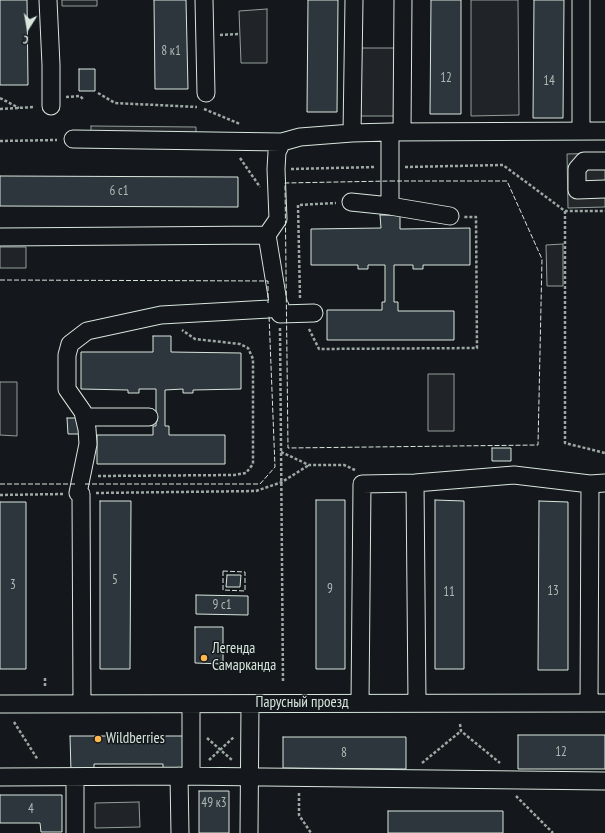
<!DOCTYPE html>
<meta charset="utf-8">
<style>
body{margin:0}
#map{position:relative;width:605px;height:833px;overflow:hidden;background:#14181c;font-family:"PT Sans Narrow",sans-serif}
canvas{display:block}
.north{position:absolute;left:8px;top:8px;width:40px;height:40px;-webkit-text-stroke:3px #14181c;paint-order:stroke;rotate:191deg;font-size:11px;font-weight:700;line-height:16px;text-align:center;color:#d8e6dc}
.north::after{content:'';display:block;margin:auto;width:14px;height:18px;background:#d8e6dc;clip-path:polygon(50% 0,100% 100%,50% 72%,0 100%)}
</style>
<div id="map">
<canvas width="605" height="833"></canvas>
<div class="north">С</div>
</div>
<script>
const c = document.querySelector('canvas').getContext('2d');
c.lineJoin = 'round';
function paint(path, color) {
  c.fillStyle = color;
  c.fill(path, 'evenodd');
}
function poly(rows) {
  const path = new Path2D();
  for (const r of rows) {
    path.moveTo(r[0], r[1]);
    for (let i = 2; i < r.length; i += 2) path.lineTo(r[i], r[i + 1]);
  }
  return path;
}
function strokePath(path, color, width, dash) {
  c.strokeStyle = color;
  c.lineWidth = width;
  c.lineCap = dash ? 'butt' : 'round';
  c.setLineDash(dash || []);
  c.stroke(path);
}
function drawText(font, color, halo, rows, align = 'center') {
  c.font = font + ' "PT Sans Narrow",sans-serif';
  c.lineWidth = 3;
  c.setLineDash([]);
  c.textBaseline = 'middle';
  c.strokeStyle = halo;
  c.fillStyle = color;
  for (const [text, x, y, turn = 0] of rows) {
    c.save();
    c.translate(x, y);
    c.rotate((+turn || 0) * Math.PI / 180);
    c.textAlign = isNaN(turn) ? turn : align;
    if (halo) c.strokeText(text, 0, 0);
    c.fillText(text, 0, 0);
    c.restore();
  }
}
const green = poly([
 [62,0,97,0,97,6,62,6,62,0],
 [471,0,518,0,519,115,471,116,471,0],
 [267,9,267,63,241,63,239,11,267,9],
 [357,48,398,48,399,116,357,116,357,48],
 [563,244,563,286,547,286,546,245,563,244],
 [0,247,26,247,26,268,0,268,0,247],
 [454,374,454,431,428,431,428,374,454,374],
 [0,382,17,382,17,436,0,435,0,382],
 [139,802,140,827,95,828,95,803,139,802]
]);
const parking = poly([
 [91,126,196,127,196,138,91,137,91,126],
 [605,153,605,207,568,208,567,154,605,153]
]);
const building = poly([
 [0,0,27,0,28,85,0,85,0,0],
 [154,0,186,0,188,89,155,89,154,0],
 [308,0,338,0,337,112,307,112,308,0],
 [431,0,461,0,461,114,430,114,431,0],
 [534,0,564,0,563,118,533,118,534,0],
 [79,69,95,69,95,91,79,91,79,69],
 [0,176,238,177,238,207,0,206,0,176],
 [380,215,400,215,400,229,470,228,470,265,423,265,423,269,413,269,413,265,394,265,394,302,398,302,398,311,454,311,454,340,327,340,327,310,382,310,382,302,385,302,385,265,368,265,368,269,358,269,358,265,311,265,311,229,381,228,380,215],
 [153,336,171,336,171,352,241,353,241,389,193,390,193,393,183,393,183,389,165,390,165,426,169,426,169,435,225,435,225,464,97,464,97,435,153,435,153,426,156,426,156,389,139,389,139,393,128,393,128,390,81,389,81,352,153,352,153,336],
 [67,418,80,418,80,434,68,434,67,418],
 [492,448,511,448,511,461,492,461,492,448],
 [316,500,345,500,345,669,316,669,316,500],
 [435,500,464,501,464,669,435,669,435,500],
 [100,501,131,501,130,669,100,669,100,501],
 [539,501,568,502,568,670,538,670,539,501],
 [0,502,26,502,26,669,0,669,0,502],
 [227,575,241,575,240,587,226,587,227,575],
 [196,595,248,596,248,615,196,614,196,595],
 [195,627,223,627,223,664,195,663,195,627],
 [518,735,605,735,605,769,518,769,518,735],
 [70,736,184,736,184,772,163,772,163,764,94,764,94,772,71,772,70,736],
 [283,737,406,737,406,769,283,768,283,737],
 [199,791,229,791,229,833,199,833,199,791],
 [0,795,62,795,62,832,41,832,40,823,0,823,0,795],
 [388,811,503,811,503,833,388,833,388,811]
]);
const path = poly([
 [220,35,240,34],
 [98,93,115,103,197,107],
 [66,97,80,96,83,99],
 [0,98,19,108],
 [0,109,35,107],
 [204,109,240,124],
 [0,141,57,140],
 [240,158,260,187],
 [405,167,503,165,565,211,605,211],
 [291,169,376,167],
 [565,211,565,443,605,453],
 [300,298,298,205,336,203],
 [280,328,283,682],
 [309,329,319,349,477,348,476,217,464,217],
 [281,452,309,465,344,465,355,470],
 [98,476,234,475,246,473,253,464,253,359,248,348,240,344,195,339,182,330],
 [96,493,256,491,282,482,309,465],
 [0,495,63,494],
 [45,678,45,688],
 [14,722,38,760],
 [460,724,461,731,500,763],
 [207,738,232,760],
 [209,760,234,737],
 [422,763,461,731],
 [299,793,299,815,311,833],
 [516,796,553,833]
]);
const minor = poly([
 [48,0,51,65,51,106],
 [204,0,206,93],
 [581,131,581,0],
 [390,132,390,206],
 [402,132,403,0],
 [352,133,354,0],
 [73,139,282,142],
 [605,161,584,161,577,169,577,190,605,189],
 [351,202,390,206,450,216],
 [267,235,280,314,314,313],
 [0,237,267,235,278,219,276,169,277,152,282,142,300,137,352,133,390,132,605,131],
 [84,417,149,417],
 [415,483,417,703],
 [78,493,88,444,87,429,83,412,67,389,67,355,70,344,87,331,161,315,269,309,280,306],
 [81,494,82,704],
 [360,703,362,484,415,483,514,475,590,484,605,483],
 [589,703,590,484],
 [0,704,605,703],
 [191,704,191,776],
 [179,776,180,833],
 [0,777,179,776,605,781],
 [75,833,75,778],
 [249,833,250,704]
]);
const fence = poly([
 [390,181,507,181,542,259,538,445,288,448,285,183,390,181],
 [0,280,268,281,268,303],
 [0,484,75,484],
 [85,484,260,484,275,467,269,315],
 [223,571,245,572,245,591,223,590,223,571]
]);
const markers = [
 [204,658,4,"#ffb74d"],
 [98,739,4,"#ffb74d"]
];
const numberNames = [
 ["8 к1",171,51],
 ["12",446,78],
 ["14",549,81],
 ["6 с1",119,191],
 ["5",115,580],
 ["3",13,585],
 ["9",330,589],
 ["13",553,591],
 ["11",449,592],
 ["9 с1",222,605],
 ["12",561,752],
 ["8",344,753],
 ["49 к3",214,803],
 ["4",31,809]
];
const poiNames = [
 ["Легенда",212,649],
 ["Самарканда",212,666],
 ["Wildberries",106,739]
];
const streetNames = [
 ["Парусный проезд",302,703]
];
paint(green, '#202428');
strokePath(green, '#939e99', 1);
paint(parking, '#24282b');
strokePath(parking, '#939e99', 1);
paint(building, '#2c363c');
strokePath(building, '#d8e6dc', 1);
strokePath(minor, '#d8e6dc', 19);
strokePath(path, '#9da8a2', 2.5, [3, 2]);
strokePath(minor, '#14181c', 17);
strokePath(fence, '#d8e6dc', 1, [5, 2]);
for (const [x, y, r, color] of markers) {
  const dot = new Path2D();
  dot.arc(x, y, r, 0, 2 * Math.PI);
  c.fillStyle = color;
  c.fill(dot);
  strokePath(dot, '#14181c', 1.5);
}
drawText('13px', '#adbab4', null, numberNames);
drawText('15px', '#d8e6dc', '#14181c', poiNames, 'left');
drawText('15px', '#d8e6dc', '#14181c', streetNames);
</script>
